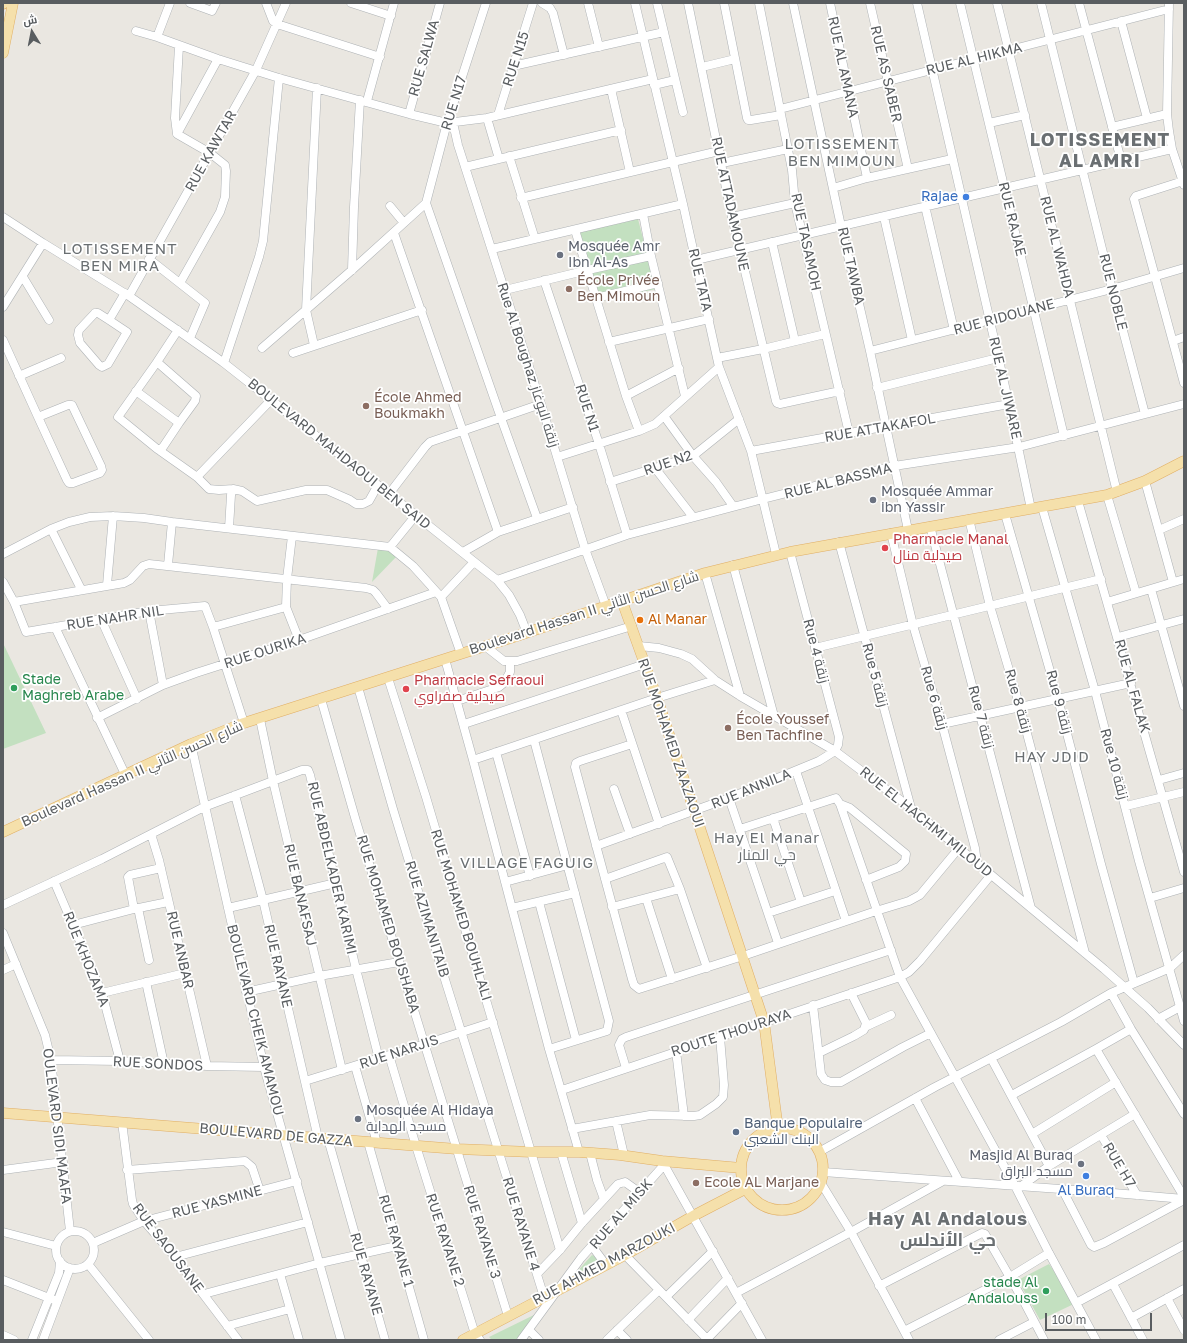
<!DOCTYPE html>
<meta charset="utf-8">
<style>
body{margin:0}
#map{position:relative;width:1187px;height:1343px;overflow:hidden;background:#eae7e1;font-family:"Golos Text",Cairo,sans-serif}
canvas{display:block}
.frame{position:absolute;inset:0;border:4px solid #595d60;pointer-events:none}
.north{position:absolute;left:12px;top:12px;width:40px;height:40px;-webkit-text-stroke:3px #fff;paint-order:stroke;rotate:350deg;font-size:11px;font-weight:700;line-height:16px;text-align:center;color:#595d60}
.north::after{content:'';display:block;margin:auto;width:14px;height:18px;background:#595d60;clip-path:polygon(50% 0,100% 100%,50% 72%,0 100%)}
.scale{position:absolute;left:1045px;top:1313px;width:107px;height:18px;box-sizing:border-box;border:2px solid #595d60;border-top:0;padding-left:5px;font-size:12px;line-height:14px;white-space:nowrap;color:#595d60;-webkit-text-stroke:3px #fff;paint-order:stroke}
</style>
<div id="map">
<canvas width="1187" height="1343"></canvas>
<div class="frame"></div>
<div class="north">ش</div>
<div class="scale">100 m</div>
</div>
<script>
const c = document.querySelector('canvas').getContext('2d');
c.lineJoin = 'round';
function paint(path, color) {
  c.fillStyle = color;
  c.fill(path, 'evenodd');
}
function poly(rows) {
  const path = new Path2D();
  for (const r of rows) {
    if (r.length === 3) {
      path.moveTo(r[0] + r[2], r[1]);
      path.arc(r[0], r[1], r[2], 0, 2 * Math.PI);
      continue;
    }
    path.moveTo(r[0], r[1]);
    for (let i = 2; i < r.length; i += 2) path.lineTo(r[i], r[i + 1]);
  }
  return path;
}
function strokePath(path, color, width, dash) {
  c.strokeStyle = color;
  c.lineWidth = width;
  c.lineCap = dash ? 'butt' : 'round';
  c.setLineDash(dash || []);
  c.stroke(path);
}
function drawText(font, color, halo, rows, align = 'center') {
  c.font = font + ' "Golos Text",Cairo,sans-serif';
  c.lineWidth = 3.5;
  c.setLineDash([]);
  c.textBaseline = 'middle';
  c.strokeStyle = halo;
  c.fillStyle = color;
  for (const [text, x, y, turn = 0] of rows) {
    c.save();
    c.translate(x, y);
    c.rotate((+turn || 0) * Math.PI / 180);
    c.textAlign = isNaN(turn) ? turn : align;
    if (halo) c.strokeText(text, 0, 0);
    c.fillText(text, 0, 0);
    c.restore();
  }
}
const green = poly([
 [638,219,656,289,601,301,577,233],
 [378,548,388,549,397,556,372,582],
 [3,643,46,733,3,749],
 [592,1255,604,1262,575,1274],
 [1049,1264,1076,1303,1040,1320,1018,1280],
 [536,1314,516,1340,492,1340,489,1337]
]);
const minor = poly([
 [190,3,212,11,216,3],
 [266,3,273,21,277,24,380,57],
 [351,3,391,16],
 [542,3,550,8,553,13,564,55],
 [588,3,599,47],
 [635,3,683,204,719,367,751,451,776,554],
 [657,3,683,112],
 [688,3,732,217,776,401,777,403,780,404,840,391],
 [724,3,747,118,748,120,751,120,781,115],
 [759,3,792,170,795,203,849,433],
 [793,3,841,226,870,351,908,530],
 [830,3,867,178],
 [870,3,908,169],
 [917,3,1009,404,1031,509],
 [960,3,1064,436],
 [997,3,1117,492],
 [1041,3,1112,289,1145,414],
 [1079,3,1121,160],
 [1169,3,1167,114,1169,131,1172,149,1184,185],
 [1121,21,1147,118],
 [136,31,157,37,218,59,279,78,409,114,447,123,487,118,653,79],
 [157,37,170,3],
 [179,46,175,118,177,134,210,153,225,165,226,171,225,197,220,212,180,283],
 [513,66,664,32],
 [702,67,735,59],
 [654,85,675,80],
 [611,89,630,172],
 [367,101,394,3],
 [780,109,1169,9],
 [409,114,440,3],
 [498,115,533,3],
 [487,118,499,159],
 [453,123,458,145,541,404,585,549,606,606],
 [989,123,1025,115],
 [1112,127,1167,114],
 [177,134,218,59],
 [509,156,535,239],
 [722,163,788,149],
 [465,167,621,130],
 [1183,181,1136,196,1134,199,1184,383],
 [833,188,867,178,952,159],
 [521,198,719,151],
 [426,203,501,418,537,518],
 [426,203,447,123,486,3],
 [390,206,404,223],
 [925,206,954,330],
 [643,214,651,256,685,396],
 [3,217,43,243,129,296,224,363,271,400,497,580,509,595,520,615,527,633],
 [732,217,795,203],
 [884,217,912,340],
 [575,230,626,396,639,431],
 [394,233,498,532],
 [772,242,795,341],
 [492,249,683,204],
 [149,259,205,303,190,338],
 [696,260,1172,149],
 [352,270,354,207,360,100],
 [23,277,49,320],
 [544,280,599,444,627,535],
 [505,290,588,270,651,256],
 [129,296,256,70,286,3],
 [596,298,658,283],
 [3,307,43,243],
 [95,313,98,313,109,320,127,332,108,364,102,367,99,365,80,343,78,335,79,330,95,313],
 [109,320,125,293],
 [178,330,157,362,118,417,156,448,197,477,209,489,219,490,233,489],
 [3,340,38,417,67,480,69,483,73,483,100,473,102,470,101,466,72,405,68,405,38,417],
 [1173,341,1184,337],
 [609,342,709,319],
 [314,345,306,310,317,88],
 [262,348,352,270,426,203],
 [870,351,1112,289,1184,268],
 [293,353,422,310],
 [717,358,763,349,825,334],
 [157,362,196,396,195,401,179,423,163,447,159,450],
 [224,363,259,257,263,241,279,78],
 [19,376,61,358],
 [877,388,998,358],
 [136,391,179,423],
 [626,396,679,368],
 [664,416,693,456,716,482,733,506],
 [751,451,1009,404],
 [557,457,639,431,655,424,719,367],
 [655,468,693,517],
 [197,477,271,400],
 [1145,481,1173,582],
 [610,482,693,456,739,419],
 [389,494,425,447,430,442,541,404],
 [1107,495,1136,593],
 [1078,501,1184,872],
 [1042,507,1095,691,1139,861,1184,1021],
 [1005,514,1058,699,1101,864,1134,983],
 [969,519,990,606,1020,707,1085,953],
 [930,526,1031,908],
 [229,528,231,495,233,489,242,491,257,501,306,490,327,490,350,500,356,504,363,504,369,501,378,485],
 [51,529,81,589],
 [1159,530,1184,519],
 [891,533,913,625,942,724,975,848,977,863],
 [292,536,287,579,286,607,299,640],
 [839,542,911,808],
 [390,547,416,515],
 [463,552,498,532,573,507],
 [3,554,51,529,69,522,90,517,113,516,144,518,172,522,390,547,413,566,441,597,461,654],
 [168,565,172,522],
 [733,565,774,716],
 [705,573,740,696],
 [497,580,627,535,763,499,894,466,1019,447,1184,404],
 [3,582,14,602,26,632,149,611,205,606,213,627,244,723],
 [107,585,113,516],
 [1151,589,1184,706],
 [441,597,474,562],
 [14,602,124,583,130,580,143,566,149,564,366,588,373,590,376,593,388,609],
 [1107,602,1184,579],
 [149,611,163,685],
 [101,619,137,699],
 [55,627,125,774],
 [213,627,286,607],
 [1118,637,1184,619],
 [485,646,504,661,517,661,632,626],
 [639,646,659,648,681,654,692,659,715,680,740,696,835,751,911,808,1104,969,1148,1008,1184,1045],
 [815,648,1101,579],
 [445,659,473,760,549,1049,579,1152],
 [388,678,426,797,560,1250],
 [358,687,393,809,447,986,544,1297],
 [321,699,356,821,508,1316],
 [457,701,499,687,504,683,510,672,510,661],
 [621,710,659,824],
 [97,718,163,685,196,673,299,640,436,592],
 [260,719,273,781,342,1070],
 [464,724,645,664],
 [942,724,1131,683],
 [534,740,609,1021,607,1031,549,1049],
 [191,744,264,1067,341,1340],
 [632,744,580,761,576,763,575,767,632,979,634,985,639,989,743,956,876,911,909,901,920,895,959,848],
 [496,752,530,876],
 [473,760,657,698,715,680],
 [796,771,846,921],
 [1159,780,1184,773],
 [614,789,630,834],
 [235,795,263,900,318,1138],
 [729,798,778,943],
 [840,804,850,808,906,854,905,861,899,867,866,880],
 [1126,806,1184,792],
 [773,818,801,902],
 [740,829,836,798,840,804,900,977,1015,1186,1049,1253,1096,1340],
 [151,834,159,860,207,1066],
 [596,846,729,798,819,761,835,751,838,745,839,737,790,552],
 [605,879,667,857,680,889,707,968],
 [54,881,102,993,120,1061],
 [505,882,568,865],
 [646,898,672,979],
 [1150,898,1184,888],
 [539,902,576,1040],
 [3,905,102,859,204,807,302,770,308,770,310,775,356,969,379,1059],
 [612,907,680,889],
 [138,908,149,960],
 [228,908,336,883],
 [512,908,575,893],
 [134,909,128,877,130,875,161,868],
 [768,913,835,891],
 [73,925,134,909,168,902],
 [3,933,45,1035,51,1060,70,1231],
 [3,970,16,964],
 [146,982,164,1064],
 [246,992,319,976,399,962],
 [102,993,185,973],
 [1111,993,1131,1029,1184,1114],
 [813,1005,821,1074,825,1080,831,1082,841,1082,903,1047,931,1033],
 [1158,1019,1180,1007],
 [865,1027,891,1015],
 [1096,1049,1184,1197],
 [676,1051,684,1116],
 [819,1053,854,1036,864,1030,866,1023,851,993],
 [389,1055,416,1146,475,1334,480,1340],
 [991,1058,1049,1166],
 [51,1060,120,1061,207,1066,264,1067],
 [355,1066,377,1143],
 [626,1068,619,1045,622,1039,626,1037,891,950],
 [305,1081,425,1044,493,1022],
 [562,1090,900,977,909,972,920,961,991,875],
 [1012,1095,1096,1049,1131,1029],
 [915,1098,959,1181],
 [616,1121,624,1155],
 [122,1122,132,1200,133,1204,144,1221,175,1257,238,1340],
 [572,1129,650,1115,694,1116,700,1115,716,1104,723,1097,724,1085,720,1037],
 [1032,1134,1116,1082],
 [1101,1135,1137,1195],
 [328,1139,385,1340],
 [368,1142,424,1340],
 [561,1152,582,1223],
 [819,1152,935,1087,1061,1022,1111,993,1170,968,1184,955],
 [590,1153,597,1180,604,1199],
 [662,1161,762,1340],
 [3,1170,63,1162],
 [127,1170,245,1161,252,1167,260,1191],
 [823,1172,1102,1192,1184,1199],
 [821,1183,851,1232,909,1340],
 [1020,1187,1049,1166,1135,1114],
 [1062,1189,1091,1245,1094,1247,1104,1243,1184,1200],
 [75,1250,19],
 [3,1232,56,1246],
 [93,1243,144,1221,297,1181],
 [592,1246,606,1265],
 [625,1255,708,1340],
 [175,1257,308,1222],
 [88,1264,149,1340],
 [280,1274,299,1340],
 [537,1274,560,1250,582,1223,618,1184,625,1182,639,1192],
 [3,1280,54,1300],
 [1113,1284,1143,1340],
 [879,1286,978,1235,982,1233,985,1234,1023,1300,1044,1340],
 [736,1293,851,1232,943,1181],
 [204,1294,320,1263,397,1246],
 [666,1297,713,1251],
 [1167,1298,1184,1330],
 [1076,1303,1184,1245],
 [1131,1318,1184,1289],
 [688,1320,728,1278],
 [227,1326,290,1309],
 [529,1330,539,1340],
 [617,1330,627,1340],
 [904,1331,1010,1277,1049,1253],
 [3,1335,14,1340],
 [707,1339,742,1303],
 [32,1340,59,1273,60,1261],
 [43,1340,70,1268],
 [521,1340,581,1258,664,1165],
 [607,1340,659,1290],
 [999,1340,1034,1322]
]);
const major = poly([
 [3,4,3,3],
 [3,53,13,3],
 [622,601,657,698,764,1022,778,1129],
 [3,832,191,744,244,723,520,635,705,573,790,552,1107,495,1145,481,1184,461],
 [3,1113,457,1149,532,1152,579,1152,620,1155,662,1161,741,1168],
 [782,1169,41],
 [463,1340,625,1255,693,1216,745,1189]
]);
const markers = [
 [966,197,4,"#3f7fe0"],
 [560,255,4,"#6b7280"],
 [569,289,4,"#8d6e63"],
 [366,406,4,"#8d6e63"],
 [873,500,4,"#6b7280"],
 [885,548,4,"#e0444e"],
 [640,620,4,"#e8710a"],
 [14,688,4,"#2e9e5b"],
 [406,689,4,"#e0444e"],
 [728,728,4,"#8d6e63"],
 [358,1119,4,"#6b7280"],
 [736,1132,4,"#5c6f8a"],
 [1081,1164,4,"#6b7280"],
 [1086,1176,4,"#3f7fe0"],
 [696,1183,4,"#8d6e63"],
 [1046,1291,4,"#2e9e5b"]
];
const streetNames = [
 ["RUE SALWA",424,58,-74],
 ["RUE N15",516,59,-72],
 ["RUE AL HIKMA",974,59,-14],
 ["RUE AL AMANA",843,67,78],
 ["RUE AS SABER",886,74,77],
 ["RUE N17",454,103,-73],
 ["RUE KAWTAR",211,151,-61],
 ["RUE ATTADAMOUNE",730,204,78],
 ["RUE RAJAE",1012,219,76],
 ["RUE TASAMOH",806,242,78],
 ["RUE AL WAHDA",1057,247,76],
 ["RUE TAWBA",851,266,77],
 ["RUE TATA",700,280,77],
 ["RUE NOBLE",1113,292,76],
 ["RUE RIDOUANE",1004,317,-15],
 ["Rue Al Boughaz زنقة البوغاز",528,365,72],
 ["RUE AL JIWARE",1005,388,77],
 ["RUE N1",587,408,72],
 ["RUE ATTAKAFOL",880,428,-10],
 ["BOULEVARD MAHDAOUI BEN SAID",339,454,39],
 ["RUE N2",668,463,-19],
 ["RUE AL BASSMA",838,481,-14],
 ["Boulevard Hassan II شارع الحسن الثاني",584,613,-18],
 ["RUE NAHR NIL",115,618,-9],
 ["RUE OURIKA",265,651,-18],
 ["Rue 4 زنقة",816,651,75],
 ["Rue 5 زنقة",875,675,75],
 ["RUE AL FALAK",1132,686,74],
 ["Rue 6 زنقة",934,698,74],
 ["Rue 8 زنقة",1018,701,74],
 ["Rue 9 زنقة",1059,702,75],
 ["Rue 7 زنقة",981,717,75],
 ["RUE MOHAMED ZAAZAOUI",671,743,71],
 ["Rue 10 زنقة",1114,764,75],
 ["Boulevard Hassan II شارع الحسن الثاني",132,774,-24],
 ["RUE ANNILA",751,789,-22],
 ["RUE EL HACHMI MILOUD",926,822,39],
 ["RUE ABDELKADER KARIMI",332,868,77],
 ["RUE BANAFSAJ",300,895,77],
 ["RUE MOHAMED BOUHLALI",461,915,73],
 ["RUE AZIMANITAIB",427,919,73],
 ["RUE MOHAMED BOUSHABA",388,924,73],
 ["RUE ANBAR",180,950,77],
 ["RUE KHOZAMA",86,959,68],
 ["RUE RAYANE",278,966,77],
 ["BOULEVARD CHEIK AMAMOU",255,1020,76],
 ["ROUTE THOURAYA",731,1033,-18],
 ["RUE NARJIS",399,1052,-18],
 ["RUE SONDOS",158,1064,3],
 ["OULEVARD SIDI MAAFA",57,1126,83],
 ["BOULEVARD DE GAZZA",276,1135,5],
 ["RUE H7",1119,1165,59],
 ["RUE YASMINE",217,1202,-15],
 ["RUE AL MISK",621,1214,-49],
 ["RUE RAYANE 4",521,1224,73],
 ["RUE RAYANE 3",482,1232,73],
 ["RUE RAYANE 2",445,1240,72],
 ["RUE RAYANE 1",396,1241,74],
 ["RUE SAOUSANE",168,1248,53],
 ["RUE AHMED MARZOUKI",604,1264,-28],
 ["RUE RAYANE",366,1274,74]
];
const shopNames = [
 ["Rajae",958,197],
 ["Al Buraq",1086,1191,"center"]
];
const worshipNames = [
 ["Mosquée Amr",568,247],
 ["Ibn Al-As",568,263],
 ["Mosquée Ammar",881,492],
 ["ibn Yassir",881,508],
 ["Mosquée Al Hidaya",366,1111],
 ["مسجد الهداية",366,1127],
 ["Masjid Al Buraq",1073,1156,"right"],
 ["مسجد البراق",1073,1172,"right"]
];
const educationNames = [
 ["École Privée",577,281],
 ["Ben Mimoun",577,297],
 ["École Ahmed",374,398],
 ["Boukmakh",374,414],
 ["École Youssef",736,720],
 ["Ben Tachfine",736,736],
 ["Ecole AL Marjane",704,1183]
];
const healthNames = [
 ["Pharmacie Manal",893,540],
 ["صيدلية منال",893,556],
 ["Pharmacie Sefraoui",414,681],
 ["صيدلية صفراوي",414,697]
];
const foodNames = [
 ["Al Manar",648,620]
];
const leisureNames = [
 ["Stade",22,680],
 ["Maghreb Arabe",22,696],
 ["stade Al",1038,1283,"right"],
 ["Andalouss",1038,1299,"right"]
];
const serviceNames = [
 ["Banque Populaire",744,1124],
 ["البنك الشعبي",744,1140]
];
const neighbourhoodNames = [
 ["LOTISSEMENT",842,144],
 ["BEN MIMOUN",842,161],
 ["LOTISSEMENT",120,249],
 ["BEN MIRA",120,266],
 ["HAY JDID",1052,757],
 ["Hay El Manar",767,838],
 ["حي المنار",767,855],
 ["VILLAGE FAGUIG",527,863]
];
const districtNames = [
 ["LOTISSEMENT",1100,140],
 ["AL AMRI",1100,161],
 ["Hay Al Andalous",948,1219],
 ["حي الأندلس",948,1240]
];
paint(green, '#c3e0c0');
strokePath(minor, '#aeb2b5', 9);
strokePath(major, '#e0ae64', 11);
strokePath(minor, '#fff', 8);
strokePath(major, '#f5e0ab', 10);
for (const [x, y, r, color] of markers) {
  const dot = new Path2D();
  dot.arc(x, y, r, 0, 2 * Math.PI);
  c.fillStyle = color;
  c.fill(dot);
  strokePath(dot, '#fff', 1.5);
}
drawText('14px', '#595d60', '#fff', streetNames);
drawText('14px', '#366cbe', '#fff', shopNames, 'right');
drawText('14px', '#5b616d', '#fff', worshipNames, 'left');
drawText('14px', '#785e54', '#fff', educationNames, 'left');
drawText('14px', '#be3a42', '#fff', healthNames, 'left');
drawText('14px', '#c56008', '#fff', foodNames, 'left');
drawText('14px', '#27864d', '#fff', leisureNames, 'left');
drawText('14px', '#4e5e75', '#fff', serviceNames, 'left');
c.letterSpacing = '1px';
drawText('15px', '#6a6f72', '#fff', neighbourhoodNames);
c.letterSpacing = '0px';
c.letterSpacing = '1px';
drawText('bold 18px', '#6a6f72', '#fff', districtNames);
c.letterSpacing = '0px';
</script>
